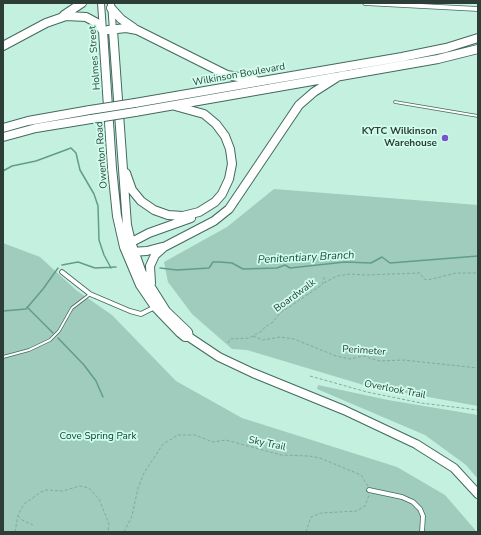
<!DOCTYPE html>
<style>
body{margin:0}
#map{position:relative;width:481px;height:535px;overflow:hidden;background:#c4f0e0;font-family:"Nunito Sans",sans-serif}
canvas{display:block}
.frame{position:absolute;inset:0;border:4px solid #2d3e38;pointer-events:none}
</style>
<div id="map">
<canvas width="481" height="535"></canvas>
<div class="frame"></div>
</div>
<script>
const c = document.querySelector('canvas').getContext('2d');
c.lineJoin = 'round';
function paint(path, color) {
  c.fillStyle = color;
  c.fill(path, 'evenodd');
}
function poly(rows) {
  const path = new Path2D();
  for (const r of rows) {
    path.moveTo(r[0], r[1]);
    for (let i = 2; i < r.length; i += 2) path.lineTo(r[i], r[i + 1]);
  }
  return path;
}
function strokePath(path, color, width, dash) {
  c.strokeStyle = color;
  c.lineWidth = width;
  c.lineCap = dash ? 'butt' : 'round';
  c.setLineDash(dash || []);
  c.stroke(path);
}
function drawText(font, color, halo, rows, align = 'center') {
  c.font = font + ' "Nunito Sans",sans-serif';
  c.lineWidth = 3.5;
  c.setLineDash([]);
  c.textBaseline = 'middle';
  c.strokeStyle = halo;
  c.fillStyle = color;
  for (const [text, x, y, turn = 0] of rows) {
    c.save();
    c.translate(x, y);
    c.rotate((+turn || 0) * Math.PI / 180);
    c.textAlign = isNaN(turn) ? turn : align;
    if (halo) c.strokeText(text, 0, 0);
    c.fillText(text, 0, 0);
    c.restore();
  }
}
const green = poly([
 [274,189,478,205,478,406,367,386,247,350,232,349,192,314,168,282,164,262,227,227],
 [3,243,40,257,76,290,112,315,176,381,242,418,397,467,445,495,477,532,3,532],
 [318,385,388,400,478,415,478,479,466,465,425,435,317,389]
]);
const stream = poly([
 [3,171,12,166,36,161,71,148,76,153,80,170,94,194,98,206,99,240,104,255,111,268],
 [62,265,78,262,95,268,116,267],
 [160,268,177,270,209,268,213,262,220,262,232,263,243,269,277,268,285,265,290,268,345,262,371,263,382,257,390,263,478,256],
 [27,307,53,333],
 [3,311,26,309,43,289,58,268],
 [58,338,84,365,96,381,103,397]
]);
const path = poly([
 [324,283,337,276,350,274,365,275,420,273,424,279,428,280,456,273,478,273],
 [253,336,263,340,280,337,294,339,336,356,350,359,363,356,380,361,403,360,478,368],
 [228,343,230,339,249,338,262,331,265,327,273,322,280,313,322,285,325,275],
 [310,376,367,392,421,403,478,410],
 [18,516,22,520,33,525],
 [15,532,18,515,24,504,41,492,46,490,63,491,80,486,89,488,99,499,109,524,108,532],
 [124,532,132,516,138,488,144,473,163,444,178,435,195,435,213,442,226,440,281,455,309,456,320,458,361,475,368,486],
 [306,532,311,517,321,513,357,511,365,506,369,495]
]);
const lane = poly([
 [395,102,478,116],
 [3,357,29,350,50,340,59,331,72,308,89,295]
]);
const street = poly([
 [365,3,478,9],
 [62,272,90,294,130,311,141,314,155,307],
 [369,490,402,497,413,502,420,509,423,516,422,532]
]);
const secondary = poly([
 [101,3,103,31],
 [111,3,113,30]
]);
const highway = poly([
 [111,8,121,19,134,28],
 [64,15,82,3],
 [108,30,126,28,137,30,227,75,255,80],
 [113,30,127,225,131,242,142,273,166,311,188,332,189,337,219,357,253,373,344,410,416,444,454,468,478,494],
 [103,31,112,168,117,216,124,247,140,285,155,307,180,333,185,337,189,337],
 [3,46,46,23,66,16,86,17,97,23,103,31],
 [135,103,402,57,446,48,478,38],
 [135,112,438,59,478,49],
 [3,128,28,121,90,110],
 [3,137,36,128,91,119],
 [126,173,132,190,141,201,154,210,168,215,183,216,199,212,215,202,222,194,229,179,232,164,230,149,225,136,216,124,204,114,175,106],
 [128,244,149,233,191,218],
 [130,252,147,251,162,247],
 [151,283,150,266,155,255,164,247,214,221,229,209,299,105,314,92,336,78]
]);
const highwayBridge = poly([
 [90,110,135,103],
 [91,119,135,112]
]);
const markers = [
 [445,138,4,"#7953cc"]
];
const streetNames = [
 ["Holmes Street",95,58,-94],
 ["Wilkinson Boulevard",239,75,-10],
 ["Owenton Road",102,155,-94],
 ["Boardwalk",295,296,-36],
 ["Perimeter",364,351,4],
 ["Overlook Trail",395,390,11],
 ["Sky Trail",267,444,12]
];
const poiNames = [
 ["KYTC Wilkinson",437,132],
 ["Warehouse",437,144]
];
const parkNames = [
 ["Cove Spring Park",98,437]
];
const waterNames = [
 ["Penitentiary Branch",306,258,-3]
];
paint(green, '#9fccbc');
strokePath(stream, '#629d8a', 1.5);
strokePath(lane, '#436a5d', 3.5);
strokePath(street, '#436a5d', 5.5);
strokePath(secondary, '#436a5d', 8);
strokePath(highway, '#436a5d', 10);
strokePath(path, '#87a89c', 1, [3, 2]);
strokePath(lane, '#fff', 2);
strokePath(street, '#fff', 4);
strokePath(secondary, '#fff', 6);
strokePath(highway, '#fff', 8);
strokePath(highwayBridge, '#436a5d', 10, []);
strokePath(highwayBridge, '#fff', 8);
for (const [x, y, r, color] of markers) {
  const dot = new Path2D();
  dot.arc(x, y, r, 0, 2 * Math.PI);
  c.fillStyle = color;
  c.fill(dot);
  strokePath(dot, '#d1fded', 1.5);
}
drawText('10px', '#2d3e38', '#d1fded', streetNames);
drawText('bold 10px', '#2d3e38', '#d1fded', poiNames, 'right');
drawText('10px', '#073d30', '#d1fded', parkNames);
drawText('italic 11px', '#1b4c3e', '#d1fded', waterNames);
</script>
